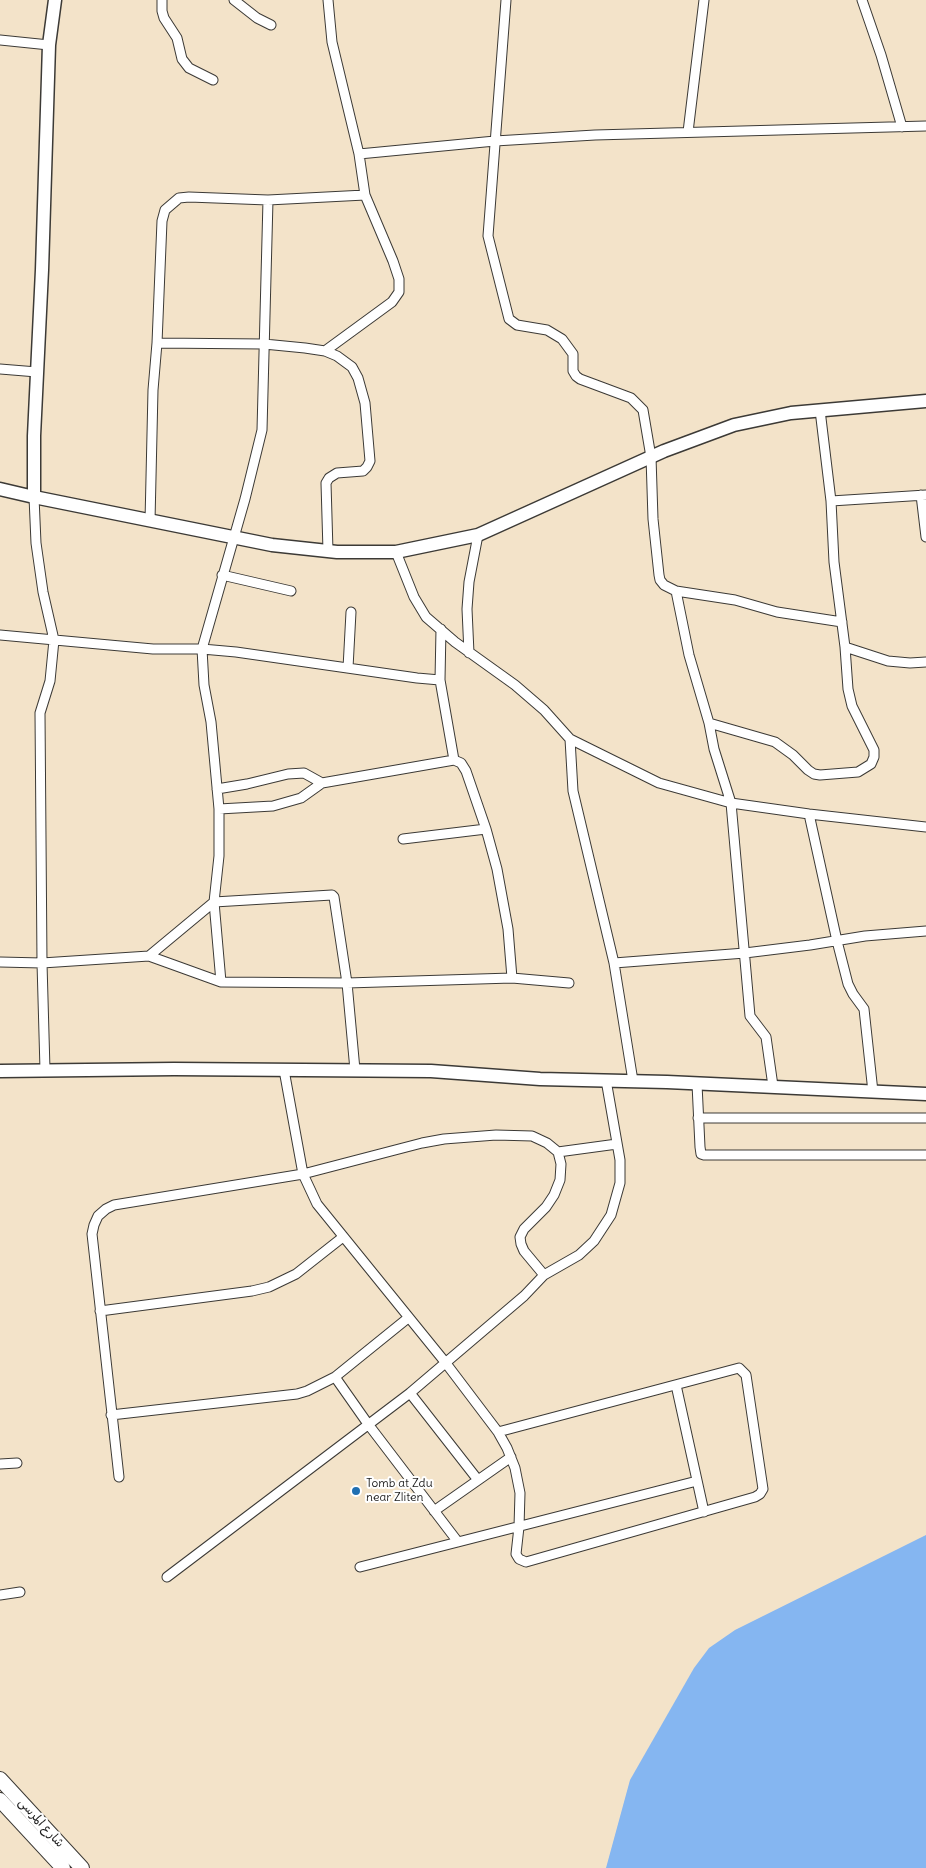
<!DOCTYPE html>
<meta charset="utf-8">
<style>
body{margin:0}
canvas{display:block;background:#f3e3c9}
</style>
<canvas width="926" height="1868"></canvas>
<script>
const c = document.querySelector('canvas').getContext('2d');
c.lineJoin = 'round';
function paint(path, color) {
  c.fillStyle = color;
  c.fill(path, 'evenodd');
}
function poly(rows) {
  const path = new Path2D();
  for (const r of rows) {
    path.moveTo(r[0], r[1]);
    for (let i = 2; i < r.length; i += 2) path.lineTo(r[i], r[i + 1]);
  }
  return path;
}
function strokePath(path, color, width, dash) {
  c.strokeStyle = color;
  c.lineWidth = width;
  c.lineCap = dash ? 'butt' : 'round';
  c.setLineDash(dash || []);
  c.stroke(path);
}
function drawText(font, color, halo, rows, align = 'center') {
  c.font = font + ' Delius,"Playpen Sans Arabic",sans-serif';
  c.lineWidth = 4;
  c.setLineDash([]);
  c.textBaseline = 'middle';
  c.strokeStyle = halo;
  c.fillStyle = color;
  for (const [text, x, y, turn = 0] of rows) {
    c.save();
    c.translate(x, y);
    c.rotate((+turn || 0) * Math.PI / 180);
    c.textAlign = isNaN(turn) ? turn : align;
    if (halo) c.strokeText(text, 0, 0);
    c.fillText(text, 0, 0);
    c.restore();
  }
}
const water = poly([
 [926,1535,926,1868,606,1868,630,1780,694,1668,709,1648,735,1630]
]);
const street = poly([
 [162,0,162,11,164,18,177,38,182,59,189,68,213,80],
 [234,0,257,18,271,25],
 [506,0,488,236,509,319,517,325,547,330,562,339,573,354,573,371,576,376,580,379,631,398,643,410,651,457,653,519,659,575,660,580,664,585,676,591,735,600,777,612,842,622],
 [862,0,881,55,902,127],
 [0,40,49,45],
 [688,132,704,0],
 [359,154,495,141,595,135,926,126],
 [157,343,264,344,305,348,325,351,337,356,352,367,358,378,365,403,370,461,367,467,363,471,337,473,329,478,326,483,328,551],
 [325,351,392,302,399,292,399,279,393,261,365,195],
 [0,369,37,372],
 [921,495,926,537],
 [34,497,36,543,43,592,54,640,50,681,40,713,42,963,45,1070],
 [831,501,926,495],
 [150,521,153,390,157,343,162,221,165,210,179,198,189,197,268,200,365,195,359,154,332,42,328,0],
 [396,552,414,597,426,617,455,642,515,685,544,710,570,739,573,791,614,963,633,1081],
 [222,575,291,591],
 [676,591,689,655,709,723,714,749,731,803,750,1016,766,1037,773,1086],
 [0,635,153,649,202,649,236,652,417,678,440,680,441,629],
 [845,647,888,661,910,663,926,662],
 [469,653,467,609,469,582,478,535],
 [348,668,351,612],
 [440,680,454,760],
 [709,723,775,742,793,755,808,770,814,774,820,775,858,772,871,764,874,757,874,750,852,706,848,689,845,647,834,562,831,501,820,410],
 [570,739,659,783,731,803,809,814,926,827],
 [217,789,247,784,288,774,304,773,322,783],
 [219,809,273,806,301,798,322,783,454,760,461,763,466,771,486,829,497,869,508,929,512,978],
 [809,814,837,941,848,984,853,994,864,1009,873,1092],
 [403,839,486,829],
 [149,956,214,902,332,895,334,897,347,983,355,1070],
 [0,962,42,963,149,956,221,982,214,902,219,856,219,809,211,722,204,685,202,649,245,499,262,430,268,200],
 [614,963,745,953,810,945,865,936,926,931],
 [221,982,347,983,512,978,569,983],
 [284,1070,303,1174,317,1204,445,1362,498,1432,507,1448,515,1468,520,1493,519,1527,516,1554,519,1559,526,1562,755,1497,760,1494,763,1489,746,1375,739,1368,498,1432],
 [697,1084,700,1147,701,1154,704,1155,926,1155],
 [698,1118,926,1118],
 [558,1152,617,1144],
 [100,1311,252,1291,269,1287,296,1274,343,1237],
 [335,1377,368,1424,458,1542],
 [676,1385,704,1512],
 [410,1393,478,1480],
 [111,1415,297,1394,307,1391,335,1377,408,1318],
 [0,1464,17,1463],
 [119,1477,92,1234,94,1225,98,1216,106,1209,114,1205,303,1174,422,1143,444,1139,496,1135,532,1136,547,1143,558,1152,561,1164,560,1180,554,1195,546,1207,524,1229,520,1237,521,1244,524,1251,544,1275],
 [434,1511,511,1457],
 [360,1567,697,1481],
 [167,1577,410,1393,524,1296,544,1275,579,1255,594,1241,611,1215,620,1183,620,1160,606,1080],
 [0,1595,20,1592]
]);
const secondary = poly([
 [55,0,49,45,42,270,34,436,34,497,272,545,337,552,396,552,478,535,664,451,734,425,791,413,926,401],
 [0,489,34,497],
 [0,1071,174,1069,431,1071,540,1079,667,1082,926,1094]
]);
const primary = poly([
 [0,1779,82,1868],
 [0,1800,63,1868]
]);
const markers = [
 [356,1491,5,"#1f6fb2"]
];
const poiNames = [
 ["Tomb at Zdu",366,1484],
 ["near Zliten",366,1498]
];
const streetNames = [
 ["شارع المرسى",41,1823,48]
];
paint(water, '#85b6f1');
strokePath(street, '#3c3a36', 11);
strokePath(secondary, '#3c3a36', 15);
strokePath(primary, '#3c3a36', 16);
strokePath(street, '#fff', 9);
strokePath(secondary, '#fff', 12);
strokePath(primary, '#fff', 14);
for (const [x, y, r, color] of markers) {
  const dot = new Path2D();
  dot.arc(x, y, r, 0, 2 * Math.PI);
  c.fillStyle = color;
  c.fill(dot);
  strokePath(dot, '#fff', 2);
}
drawText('12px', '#1c1c1c', '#fff', poiNames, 'left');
drawText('12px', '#1c1c1c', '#fff', streetNames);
</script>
